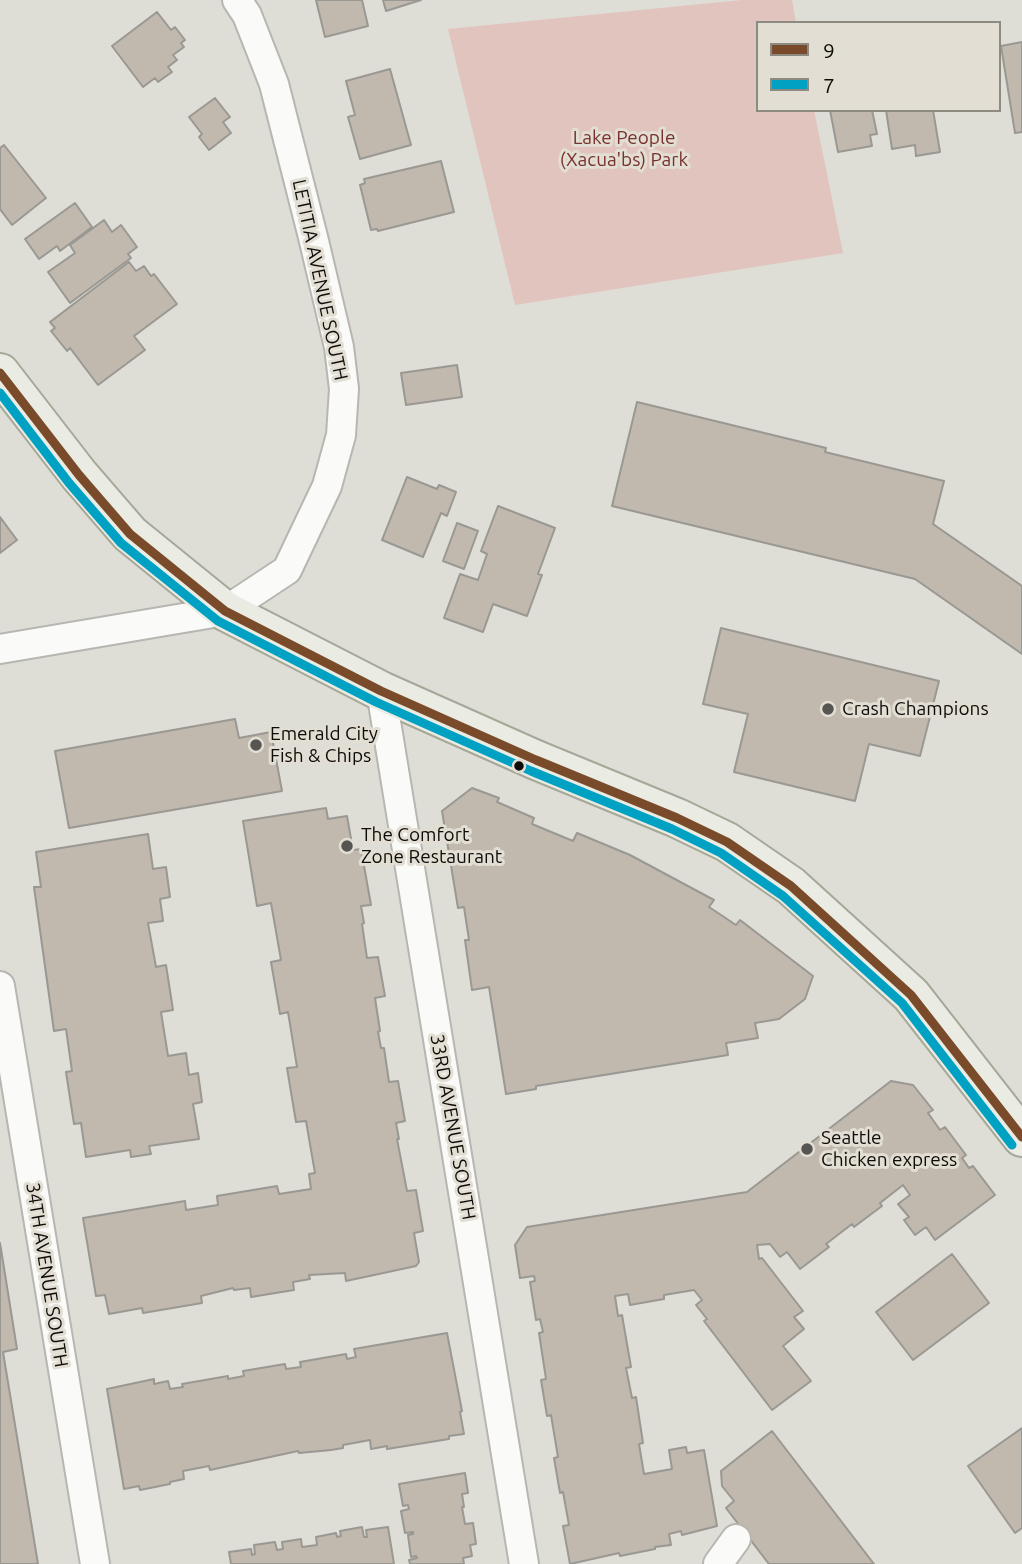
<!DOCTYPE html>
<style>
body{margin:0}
#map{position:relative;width:1022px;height:1564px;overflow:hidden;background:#deddd6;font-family:Ubuntu,sans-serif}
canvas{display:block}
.legend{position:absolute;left:756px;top:21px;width:245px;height:91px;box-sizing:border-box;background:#e2ded3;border:2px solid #8d8a82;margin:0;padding:9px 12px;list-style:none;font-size:21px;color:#0e0c09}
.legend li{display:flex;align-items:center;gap:14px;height:35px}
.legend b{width:35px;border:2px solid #8d8a82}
</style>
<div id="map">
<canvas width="1022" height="1564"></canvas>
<ul class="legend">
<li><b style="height:9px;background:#7a4b2a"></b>9</li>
<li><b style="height:9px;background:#01a1c4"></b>7</li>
</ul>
</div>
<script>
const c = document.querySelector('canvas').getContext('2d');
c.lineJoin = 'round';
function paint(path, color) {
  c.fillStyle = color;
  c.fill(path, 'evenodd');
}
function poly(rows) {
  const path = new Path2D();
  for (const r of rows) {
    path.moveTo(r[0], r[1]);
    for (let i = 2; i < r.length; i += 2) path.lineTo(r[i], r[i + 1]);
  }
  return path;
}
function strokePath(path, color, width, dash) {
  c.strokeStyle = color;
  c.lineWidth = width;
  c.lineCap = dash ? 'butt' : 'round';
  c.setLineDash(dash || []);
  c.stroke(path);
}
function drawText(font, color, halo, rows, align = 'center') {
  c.font = font + ' Ubuntu,sans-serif';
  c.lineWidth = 6;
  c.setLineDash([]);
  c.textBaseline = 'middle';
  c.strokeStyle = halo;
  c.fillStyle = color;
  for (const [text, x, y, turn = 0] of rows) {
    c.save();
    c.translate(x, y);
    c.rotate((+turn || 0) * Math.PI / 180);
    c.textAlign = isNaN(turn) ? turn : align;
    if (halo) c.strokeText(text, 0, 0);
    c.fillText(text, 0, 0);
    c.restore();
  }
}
const green = poly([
 [742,0,792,0,796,23,758,23,758,110,814,110,843,253,515,305,448,29]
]);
const building = poly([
 [316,0,362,0,368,26,325,37,316,0],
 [383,0,421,0,386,11,383,0],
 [157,12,171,30,175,27,185,40,181,43,184,47,173,55,177,60,168,67,172,72,158,82,155,78,143,87,112,46,157,12],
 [1022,42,1022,132,1015,133,1001,46,1022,42],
 [390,69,411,145,360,159,348,117,355,115,346,81,390,69],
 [215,98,230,117,223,122,231,133,209,150,199,137,202,134,189,117,215,98],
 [830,110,872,110,877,134,870,135,872,146,838,152,830,110],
 [886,110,933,110,940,152,916,156,915,145,892,149,886,110],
 [4,145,46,198,12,225,0,209,0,148,4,145],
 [441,161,454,212,378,231,377,229,371,230,360,185,365,183,364,179,441,161],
 [75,203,92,227,60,251,57,246,39,259,25,239,75,203],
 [104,220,112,232,121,225,137,247,128,254,131,258,70,303,48,272,75,253,70,245,104,220],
 [129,262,136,271,144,266,151,276,154,274,177,304,134,336,145,350,98,385,70,348,67,351,51,331,55,328,50,322,129,262],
 [457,365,462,397,406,405,401,373,457,365],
 [637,402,826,448,825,452,944,481,933,524,1022,586,1022,654,915,579,612,506,637,402],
 [407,477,437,489,439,485,456,492,447,516,441,513,423,557,382,540,407,477],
 [498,506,555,528,538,574,542,575,527,616,493,604,483,632,444,618,460,574,478,580,487,554,481,551,498,506],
 [0,517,17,540,0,553,0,517],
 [457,523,478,531,464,569,443,561,457,523],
 [721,628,939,681,920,756,869,744,855,801,734,772,748,714,703,704,721,628],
 [235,719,239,738,271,732,282,791,69,828,55,751,235,719],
 [472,788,499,798,497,802,534,818,532,824,573,841,577,833,630,855,714,900,709,907,736,925,740,920,813,976,805,999,779,1019,755,1023,758,1038,726,1043,728,1055,536,1086,536,1089,506,1094,489,987,472,990,465,940,469,940,464,907,458,908,442,811,472,788],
 [326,808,328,819,347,816,353,850,361,849,371,905,361,906,364,923,362,924,367,958,378,957,385,996,375,998,380,1031,378,1032,381,1048,384,1048,389,1082,398,1081,405,1121,396,1123,399,1139,397,1139,407,1191,416,1190,423,1231,414,1233,419,1262,416,1266,346,1281,345,1273,309,1275,310,1279,293,1282,294,1290,251,1297,250,1288,234,1290,233,1288,201,1296,202,1303,143,1313,142,1308,109,1314,105,1295,96,1296,83,1218,185,1201,186,1210,218,1205,217,1196,277,1186,279,1194,311,1189,309,1174,315,1173,306,1121,296,1122,287,1068,297,1067,288,1012,280,1014,271,962,281,960,271,903,257,906,243,821,326,808],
 [148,834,153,869,166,867,170,897,160,899,163,921,148,923,156,967,166,965,173,1010,161,1012,168,1056,186,1053,189,1075,198,1073,202,1102,193,1104,199,1139,149,1146,151,1154,131,1157,130,1150,86,1157,81,1123,74,1124,66,1072,72,1071,66,1029,54,1031,34,887,41,887,36,852,148,834],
 [891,1081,913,1085,933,1110,928,1113,940,1130,945,1127,966,1155,962,1158,969,1168,973,1166,995,1195,935,1240,926,1227,915,1235,904,1220,909,1217,898,1204,910,1195,903,1185,880,1203,882,1206,854,1227,852,1224,826,1244,829,1247,800,1269,787,1252,780,1257,770,1244,757,1245,759,1259,762,1258,803,1311,794,1317,804,1329,783,1346,811,1381,772,1410,704,1321,707,1319,696,1305,702,1300,694,1290,664,1295,664,1299,630,1305,628,1294,615,1296,618,1316,622,1315,631,1367,626,1368,632,1398,636,1397,643,1443,639,1444,644,1474,672,1469,669,1450,686,1447,687,1453,704,1450,717,1526,682,1535,681,1531,669,1534,671,1545,655,1547,655,1549,620,1556,619,1553,570,1564,563,1526,569,1525,563,1492,560,1493,554,1458,558,1457,551,1415,547,1416,541,1380,546,1379,539,1333,543,1332,540,1319,536,1320,530,1282,535,1281,534,1276,520,1278,515,1245,527,1227,747,1192,891,1081],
 [0,1243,17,1349,3,1352,38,1564,0,1564,0,1243],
 [952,1254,989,1303,913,1360,876,1312,952,1254],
 [447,1333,462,1411,460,1412,464,1434,449,1436,449,1439,387,1449,387,1446,371,1449,370,1440,343,1445,343,1448,331,1450,299,1453,298,1451,210,1470,209,1466,183,1471,184,1479,170,1482,170,1484,140,1490,139,1486,124,1489,107,1389,154,1379,154,1384,168,1381,170,1389,183,1387,182,1384,228,1376,228,1379,244,1376,243,1371,285,1364,286,1369,301,1367,300,1362,346,1354,347,1359,356,1357,354,1349,447,1333],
 [1022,1428,1022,1528,1015,1533,968,1466,1022,1428],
 [772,1431,874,1564,769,1564,726,1508,734,1501,722,1486,721,1471,772,1431],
 [465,1473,468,1493,462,1494,464,1507,462,1507,465,1524,473,1523,476,1544,470,1545,472,1556,463,1558,464,1564,410,1564,409,1560,417,1558,416,1556,411,1557,408,1535,413,1534,413,1532,405,1533,401,1511,409,1509,408,1505,403,1506,399,1484,465,1473],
 [362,1527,364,1537,367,1537,366,1530,388,1527,394,1564,231,1564,229,1552,251,1549,252,1555,255,1554,254,1545,275,1542,277,1550,283,1549,282,1542,301,1539,302,1547,317,1545,316,1537,336,1533,337,1537,341,1536,340,1531,362,1527]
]);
const minor = poly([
 [0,649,225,611,287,570,327,486,341,435,344,389,339,347,313,237,274,84,247,15,237,0],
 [381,691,524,1564],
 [0,986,95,1564],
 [718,1564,736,1539]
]);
const primary = poly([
 [0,373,79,475,130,534,225,611,381,691,536,760,677,818,727,842,791,886,911,995,1022,1137]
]);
const bus1 = poly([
 [0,373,79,475,130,534,225,611,381,691,536,760,677,818,727,842,791,886,911,995,1022,1137]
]);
const bus2 = poly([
 [0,393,69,483,121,543,218,621,376,702,531,771,672,829,721,853,783,896,902,1003,1012,1145]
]);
const markers = [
 [828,709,7,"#575551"],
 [256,745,7,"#575551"],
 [519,766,6,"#0e0c09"],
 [347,846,7,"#575551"],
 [807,1149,7,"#575551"]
];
const parkNames = [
 ["Lake People",624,138],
 ["(Xacua'bs) Park",624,160]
];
const streetNames = [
 ["LETITIA AVENUE SOUTH",320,280,78],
 ["33RD AVENUE SOUTH",453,1127,80],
 ["34TH AVENUE SOUTH",47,1275,81]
];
const poiNames = [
 ["Crash Champions",842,709],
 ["Emerald City",270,734],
 ["Fish & Chips",270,756],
 ["The Comfort",361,835],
 ["Zone Restaurant",361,857],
 ["Seattle",821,1138],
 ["Chicken express",821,1160]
];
paint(green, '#e2c4be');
paint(building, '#c1b8ae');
strokePath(building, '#9a9893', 2);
strokePath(minor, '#b7b6b1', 32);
strokePath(primary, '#a5a897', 42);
strokePath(minor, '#fafaf9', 28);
strokePath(primary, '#eaece3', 38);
strokePath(bus1, '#7a4b2a', 9);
strokePath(bus2, '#01a1c4', 9);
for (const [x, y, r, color] of markers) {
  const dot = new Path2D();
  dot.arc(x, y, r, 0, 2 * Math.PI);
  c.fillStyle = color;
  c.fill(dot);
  strokePath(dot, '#e2ded3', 2.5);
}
drawText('19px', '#79312c', '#e2ded3', parkNames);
drawText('19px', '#0e0c09', '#e2ded3', streetNames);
drawText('19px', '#0e0c09', '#e2ded3', poiNames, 'left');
</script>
